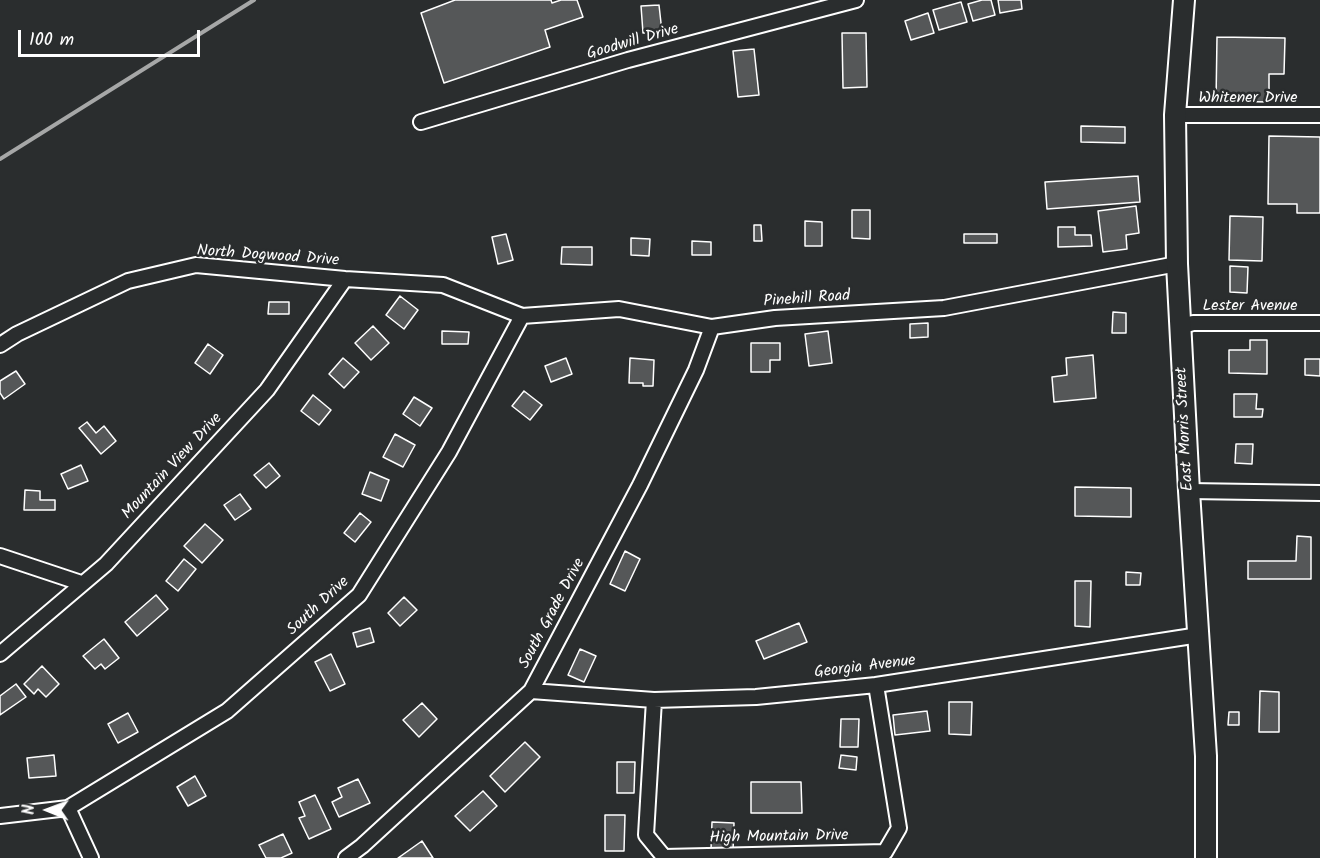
<!DOCTYPE html>
<style>
body{margin:0}
#map{position:relative;width:1320px;height:858px;overflow:hidden;background:#2a2d2e;font-family:Kalam,sans-serif}
canvas{display:block}
.north{position:absolute;left:18px;top:780px;width:60px;height:60px;-webkit-text-stroke:4px #2a2d2e;paint-order:stroke;rotate:271deg;font-size:16px;font-weight:700;line-height:24px;text-align:center;color:#fff}
.north::after{content:'';display:block;margin:auto;width:21px;height:27px;background:#fff;clip-path:polygon(50% 0,100% 100%,50% 72%,0 100%)}
.scale{position:absolute;left:18px;top:30px;width:182px;height:27px;box-sizing:border-box;border:3px solid #fff;border-top:0;padding-left:8px;font-size:18px;line-height:21px;white-space:nowrap;color:#fff;-webkit-text-stroke:4px #2a2d2e;paint-order:stroke}
</style>
<div id="map">
<canvas width="1320" height="858"></canvas>
<div class="north">N</div>
<div class="scale">100 m</div>
</div>
<script>
const c = document.querySelector('canvas').getContext('2d');
c.lineJoin = 'round';
function poly(rows) {
  const path = new Path2D();
  for (const r of rows) {
    path.moveTo(r[0], r[1]);
    for (let i = 2; i < r.length; i += 2) path.lineTo(r[i], r[i + 1]);
  }
  return path;
}
function strokePath(path, color, width, dash) {
  c.strokeStyle = color;
  c.lineWidth = width;
  c.lineCap = dash ? 'butt' : 'round';
  c.setLineDash(dash || []);
  c.stroke(path);
}
function paint(path, color) {
  c.fillStyle = color;
  c.fill(path, 'evenodd');
}
function drawText(font, color, halo, rows, align = 'center') {
  c.font = font + ' Kalam,sans-serif';
  c.lineWidth = 5;
  c.setLineDash([]);
  c.textBaseline = 'middle';
  c.strokeStyle = halo;
  c.fillStyle = color;
  for (const [text, x, y, turn = 0] of rows) {
    c.save();
    c.translate(x, y);
    c.rotate((+turn || 0) * Math.PI / 180);
    c.textAlign = isNaN(turn) ? turn : align;
    if (halo) c.strokeText(text, 0, 0);
    c.fillText(text, 0, 0);
    c.restore();
  }
}
const stream = poly([
 [0,159,254,0]
]);
const building = poly([
 [455,0,551,0,552,3,561,0,577,0,583,17,545,30,550,47,444,83,421,13,455,0],
 [982,0,991,0,995,15,973,21,968,4,982,0],
 [998,0,1021,0,1022,9,1000,13,998,0],
 [961,2,967,22,939,30,933,10,961,2],
 [659,5,662,32,643,33,641,6,659,5],
 [928,13,934,33,911,40,905,21,928,13],
 [842,33,866,33,867,87,843,88,842,33],
 [1217,37,1285,38,1284,74,1269,74,1269,102,1216,101,1217,37],
 [754,49,759,95,738,97,733,51,754,49],
 [1081,126,1125,127,1125,143,1081,142,1081,126],
 [1269,136,1320,137,1320,213,1297,213,1297,204,1268,204,1269,136],
 [1138,176,1140,202,1047,209,1045,182,1138,176],
 [1136,206,1139,233,1126,235,1127,249,1103,252,1098,211,1136,206],
 [852,210,870,210,870,239,852,238,852,210],
 [1230,216,1263,217,1262,261,1229,260,1230,216],
 [805,221,822,222,822,246,805,246,805,221],
 [754,225,761,225,762,241,754,241,754,225],
 [1058,227,1075,227,1075,235,1091,235,1092,246,1058,247,1058,227],
 [506,234,513,260,498,264,492,237,506,234],
 [964,234,997,234,997,243,964,243,964,234],
 [631,238,650,239,649,256,631,255,631,238],
 [692,241,711,242,711,255,692,255,692,241],
 [562,247,592,247,592,265,561,264,562,247],
 [1230,266,1248,267,1247,293,1230,292,1230,266],
 [400,296,418,310,404,329,386,315,400,296],
 [269,302,289,302,289,314,268,314,269,302],
 [1113,312,1126,313,1126,333,1112,333,1113,312],
 [928,323,928,337,910,338,910,324,928,323],
 [373,326,389,343,371,360,355,343,373,326],
 [442,331,469,332,468,344,442,344,442,331],
 [828,331,832,363,809,366,805,334,828,331],
 [1250,340,1267,340,1267,374,1229,373,1229,350,1250,350,1250,340],
 [751,343,780,343,780,360,770,360,770,372,751,372,751,343],
 [208,344,223,355,210,374,195,363,208,344],
 [1093,355,1096,398,1054,402,1052,377,1067,375,1066,358,1093,355],
 [343,358,359,372,344,388,329,374,343,358],
 [566,358,572,374,551,382,545,366,566,358],
 [630,358,654,360,653,386,643,386,643,383,629,383,630,358],
 [1305,359,1320,359,1320,376,1305,375,1305,359],
 [16,371,25,384,4,399,0,393,0,381,16,371],
 [524,391,542,405,530,420,512,406,524,391],
 [1234,394,1257,394,1256,409,1263,409,1262,417,1234,417,1234,394],
 [313,395,331,410,319,425,301,411,313,395],
 [414,397,432,408,420,426,403,414,414,397],
 [87,422,96,433,104,426,116,441,101,454,79,428,87,422],
 [395,434,415,445,403,467,383,457,395,434],
 [1236,444,1253,444,1252,464,1235,463,1236,444],
 [269,463,280,476,266,488,254,475,269,463],
 [81,465,88,481,68,489,61,474,81,465],
 [370,472,389,480,381,501,362,494,370,472],
 [1075,487,1131,488,1131,517,1075,516,1075,487],
 [25,490,40,491,40,500,55,500,55,510,24,510,25,490],
 [240,494,251,509,235,520,224,505,240,494],
 [360,513,371,522,355,542,344,533,360,513],
 [205,524,223,540,202,563,184,546,205,524],
 [1297,536,1311,537,1311,579,1248,579,1248,561,1296,561,1297,536],
 [625,551,640,559,625,591,610,584,625,551],
 [184,559,196,569,178,591,166,581,184,559],
 [1126,572,1141,573,1140,585,1126,585,1126,572],
 [1075,581,1091,581,1090,627,1075,626,1075,581],
 [156,595,168,609,137,636,125,622,156,595],
 [404,597,417,610,400,626,388,613,404,597],
 [799,623,807,642,764,659,756,641,799,623],
 [370,628,374,642,357,647,353,633,370,628],
 [104,639,119,658,105,669,101,664,95,669,83,656,104,639],
 [580,649,596,656,584,682,568,675,580,649],
 [331,654,345,684,330,691,315,662,331,654],
 [42,666,59,684,46,697,38,689,34,694,24,684,42,666],
 [16,684,26,697,0,715,0,696,16,684],
 [1260,691,1279,692,1279,732,1259,732,1260,691],
 [949,702,972,702,971,735,949,734,949,702],
 [422,703,437,719,419,737,403,720,422,703],
 [927,711,930,731,895,735,893,715,927,711],
 [1229,712,1239,712,1239,725,1228,725,1229,712],
 [128,713,138,732,118,743,108,724,128,713],
 [841,719,859,719,858,747,840,747,841,719],
 [525,742,540,757,505,792,490,776,525,742],
 [54,755,56,776,29,778,27,758,54,755],
 [841,755,857,757,856,770,839,768,841,755],
 [617,762,635,762,634,793,617,793,617,762],
 [195,776,206,796,188,806,177,787,195,776],
 [358,779,370,803,339,817,332,802,342,797,338,788,358,779],
 [751,782,801,782,802,813,751,813,751,782],
 [483,791,497,806,470,831,455,816,483,791],
 [315,795,331,829,309,839,299,818,305,816,299,802,315,795],
 [605,815,625,815,624,851,605,851,605,815],
 [712,822,734,823,733,851,711,850,712,822],
 [283,834,292,853,281,858,266,858,259,845,283,834],
 [422,841,433,858,398,858,422,841]
]);
const street = poly([
 [1175,115,1320,115],
 [421,122,628,60,856,0],
 [1180,327,1193,323,1320,323],
 [0,345,17,334,128,281,196,265,345,279,443,285,522,316,619,309,712,327,775,318,944,308,1177,264],
 [1189,491,1320,493],
 [0,556,81,583],
 [0,654,106,564,267,390,345,279],
 [531,691,654,700,756,697,876,685,1199,635],
 [654,700,646,835,664,857,885,852,899,828,876,685],
 [68,808,91,858],
 [0,816,68,808,227,711,359,595,449,452,522,316],
 [346,858,362,846,531,691,640,485,696,370,712,327]
]);
const secondary = poly([
 [1184,0,1175,115,1177,264,1189,491,1206,756,1206,858]
]);
const streetNames = [
 ["Goodwill Drive",633,43,-16],
 ["Whitener Drive",1248,99],
 ["North Dogwood Drive",268,257,4],
 ["Pinehill Road",807,300,-4],
 ["Lester Avenue",1250,307],
 ["East Morris Street",1186,429,-93],
 ["Mountain View Drive",173,467,-47],
 ["South Drive",319,607,-43],
 ["South Grade Drive",553,614,-62],
 ["Georgia Avenue",865,668,-7],
 ["High Mountain Drive",779,838,-1]
];
strokePath(stream, '#a6a7a7', 4);
paint(building, '#555758');
strokePath(building, '#fff', 1.5);
strokePath(street, '#fff', 18);
strokePath(secondary, '#fff', 24);
strokePath(street, '#2a2d2e', 14);
strokePath(secondary, '#2a2d2e', 20);
drawText('16px', '#fff', '#2a2d2e', streetNames);
</script>
